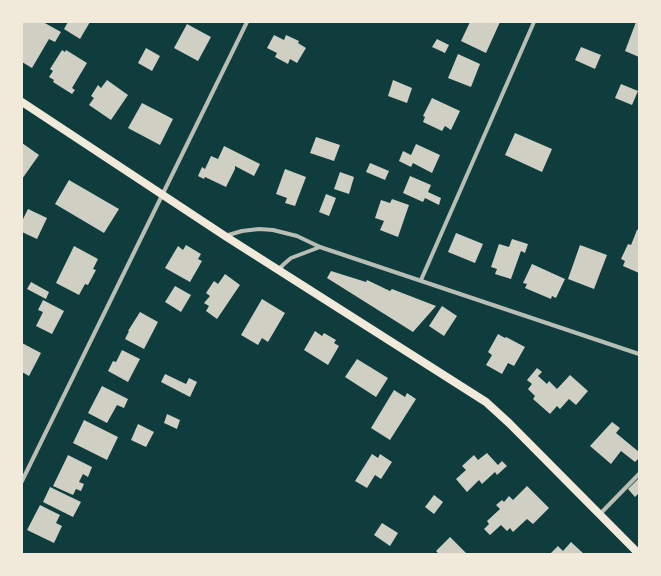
<!DOCTYPE html>
<style>
body{margin:0}
#map{position:relative;width:661px;height:576px;overflow:hidden;background:#0f3d3e;font-family:Literata,serif}
canvas{display:block}
.frame{position:absolute;inset:0;border:23px solid #f1e9da;pointer-events:none}
</style>
<div id="map">
<canvas width="661" height="576"></canvas>
<div class="frame"></div>
</div>
<script>
const c = document.querySelector('canvas').getContext('2d');
c.lineJoin = 'round';
function paint(path, color) {
  c.fillStyle = color;
  c.fill(path, 'evenodd');
}
function poly(rows) {
  const path = new Path2D();
  for (const r of rows) {
    path.moveTo(r[0], r[1]);
    for (let i = 2; i < r.length; i += 2) path.lineTo(r[i], r[i + 1]);
  }
  return path;
}
function strokePath(path, color, width, dash) {
  c.strokeStyle = color;
  c.lineWidth = width;
  c.lineCap = dash ? 'butt' : 'round';
  c.setLineDash(dash || []);
  c.stroke(path);
}
const building = poly([
 [22,22,43,22,61,32,55,42,49,39,32,68,22,62],
 [68,22,90,22,80,39,64,29],
 [470,22,500,22,486,53,461,41],
 [636,22,639,22,639,57,625,51],
 [187,24,211,37,198,61,174,48],
 [274,35,284,40,286,35,299,41,298,43,306,48,297,63,290,59,288,64,275,57,277,53,267,48],
 [437,39,449,45,445,53,432,47],
 [581,47,601,55,595,69,575,60],
 [146,48,160,56,152,71,138,63],
 [62,50,65,52,66,50,87,63,72,88,75,90,72,94,53,82,54,80,49,77,53,71,50,69],
 [458,54,480,64,471,87,448,78],
 [107,80,128,95,111,120,89,105,94,98,91,96,98,85,101,88],
 [393,80,412,88,407,103,388,96],
 [621,84,638,91,632,105,615,98],
 [432,98,460,111,451,130,445,126,442,131,423,122,425,117,423,116],
 [142,103,173,119,160,145,128,128],
 [515,133,552,149,542,172,505,155],
 [316,137,340,145,334,161,310,153],
 [22,143,39,155,22,179],
 [416,144,440,155,432,173,413,163,411,167,399,161,403,151,411,155],
 [224,146,260,164,254,176,235,166,235,169,226,187,205,177,204,179,198,176,202,167,205,169,211,156,218,159],
 [370,163,389,171,385,180,366,172],
 [285,169,306,177,295,206,285,203,287,198,276,194],
 [340,172,354,177,349,194,334,189],
 [410,176,431,185,428,192,441,198,439,205,425,198,423,202,403,193],
 [69,180,119,209,104,233,55,204],
 [326,194,336,198,329,216,319,212],
 [392,199,409,205,398,237,380,230,384,221,375,218,381,200,390,203],
 [28,209,47,218,37,239,22,232,22,221],
 [639,229,639,273,623,266,625,261,621,259,628,244,631,245,637,230],
 [456,233,483,244,475,263,448,252],
 [512,239,528,244,525,253,521,251,511,279,495,274,497,269,491,267,499,244,509,247],
 [186,245,201,254,198,259,202,261,190,282,165,268,178,246,183,250],
 [580,245,607,255,594,289,568,279],
 [74,246,98,259,93,269,96,270,88,285,85,284,79,295,56,283],
 [532,264,565,279,556,298,552,296,551,299,525,288,527,284,523,283],
 [331,271,366,282,367,280,390,291,392,289,436,306,413,332,327,278],
 [225,274,240,285,217,319,206,311,209,306,204,303,210,296,206,293,214,281,218,284],
 [31,282,49,292,46,299,27,289],
 [175,286,191,295,181,312,165,302],
 [262,299,285,313,268,342,262,338,258,345,241,335],
 [43,300,64,311,52,334,36,326,43,312,38,310],
 [442,306,457,316,444,336,429,326],
 [140,312,158,322,144,349,125,339,129,331,128,331],
 [315,331,322,336,324,333,336,340,334,343,339,346,328,365,304,350],
 [498,334,505,338,506,337,525,347,514,366,508,363,502,374,486,365,492,355,488,352],
 [22,343,41,353,29,376,22,372],
 [122,350,140,359,128,382,108,371,113,361,116,362],
 [357,359,388,378,376,397,345,377],
 [537,368,542,372,538,376,547,384,549,381,557,389,570,375,588,391,576,405,569,399,560,409,557,406,550,414,533,399,535,396,528,389,532,384,527,380],
 [165,374,186,384,189,378,197,382,190,397,161,382],
 [102,386,128,399,124,408,117,405,107,423,88,413],
 [394,390,405,397,407,393,416,399,390,440,371,428],
 [167,414,180,420,177,429,164,423],
 [84,420,118,437,107,460,73,443],
 [612,422,620,428,616,433,639,452,639,458,635,462,621,451,611,464,590,446],
 [138,424,154,432,146,447,131,440],
 [487,453,498,465,502,461,507,466,497,475,495,472,482,484,479,480,467,492,456,479,466,470,462,466,474,455,478,460],
 [372,454,378,458,380,454,392,462,381,479,375,475,367,488,355,481],
 [68,455,92,467,88,477,83,474,79,482,84,484,81,491,76,489,73,495,53,486],
 [639,478,639,493,635,497,628,489],
 [527,486,549,508,533,524,527,519,513,532,510,528,507,531,501,525,490,535,484,529,489,524,487,521,500,509,496,505,502,500,504,502,509,496,513,500],
 [50,487,81,502,73,517,43,502],
 [434,495,443,502,434,514,425,507],
 [40,505,60,515,56,523,62,526,54,543,27,530],
 [382,523,398,533,390,546,374,535],
 [450,537,467,554,439,554,436,551],
 [571,542,584,554,550,554,558,546,563,551]
]);
const minor = poly([
 [225,236,242,231,259,229,273,230,297,236,320,247,639,354],
 [278,270,284,264,291,258,320,247],
 [421,280,534,22],
 [22,481,247,22],
 [600,514,639,474]
]);
const secondary = poly([
 [22,102,225,236,486,402,509,423,639,554]
]);
paint(building, '#cfcfc3');
strokePath(minor, '#b8beb3', 4);
strokePath(secondary, '#f1e9da', 8);
</script>
